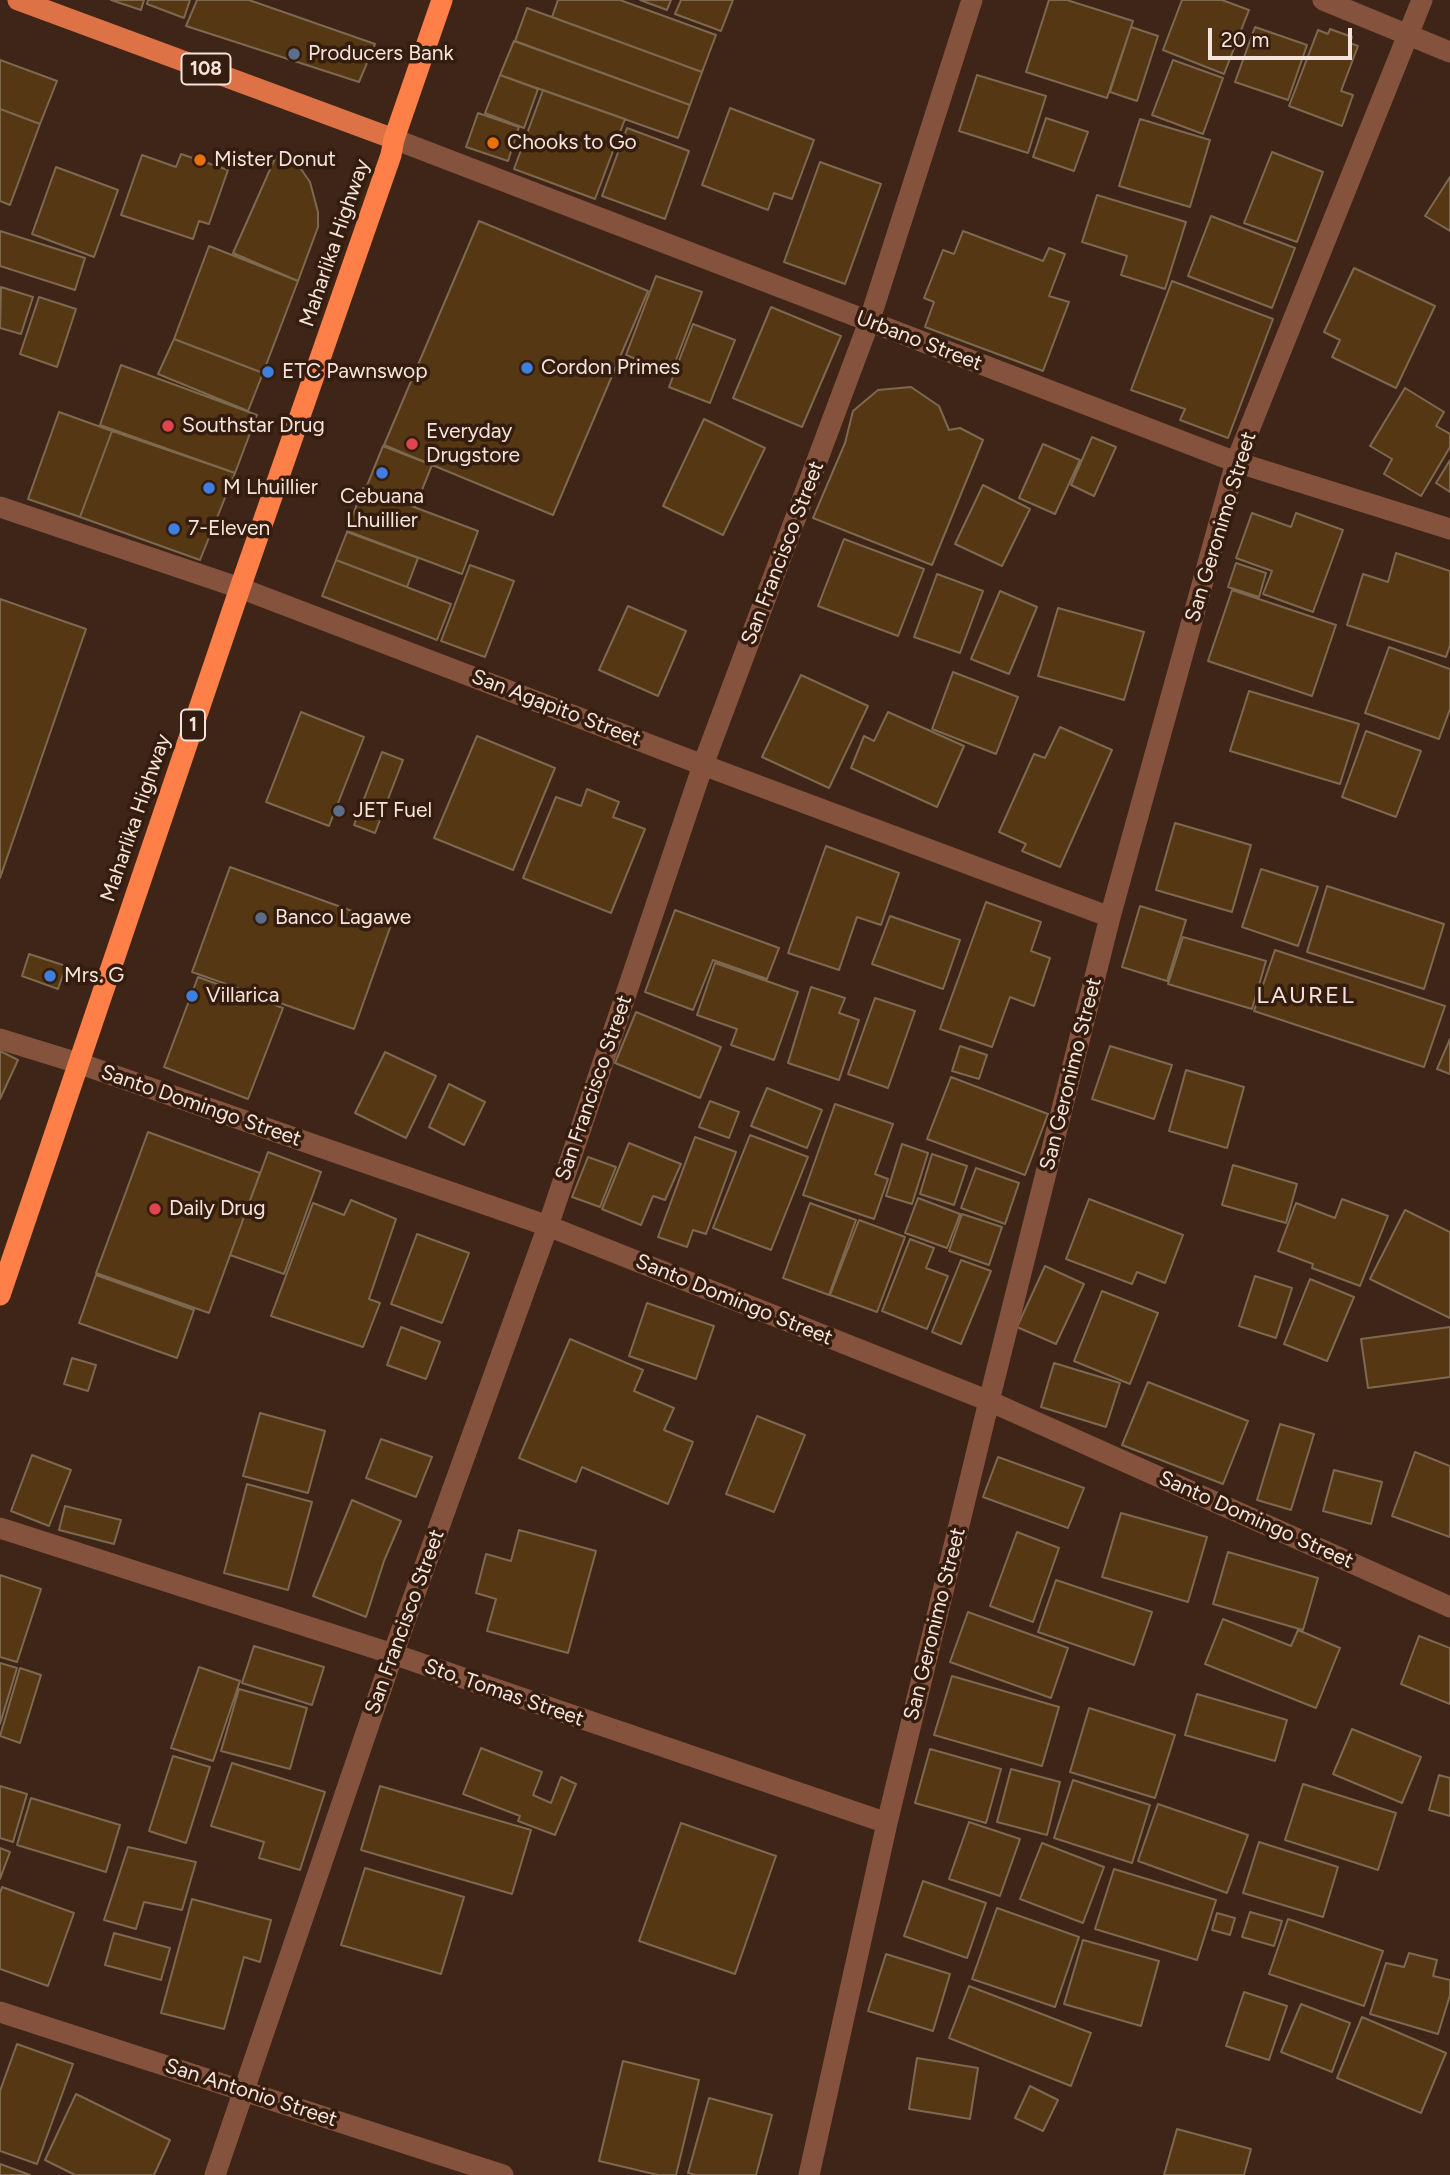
<!DOCTYPE html>
<style>
body{margin:0}
#map{position:relative;width:1450px;height:2175px;overflow:hidden;background:#3e2517;font-family:Figtree,sans-serif}
canvas{display:block}
.scale{position:absolute;left:1208px;top:28px;width:144px;height:32px;box-sizing:border-box;border:4px solid #f5e4db;border-top:0;padding-left:9px;font-size:21px;line-height:24px;white-space:nowrap;color:#f5e4db;-webkit-text-stroke:5px #341c0e;paint-order:stroke}
</style>
<div id="map">
<canvas width="1450" height="2175"></canvas>
<div class="scale">20 m</div>
</div>
<script>
const c = document.querySelector('canvas').getContext('2d');
c.lineJoin = 'round';
function paint(path, color) {
  c.fillStyle = color;
  c.fill(path, 'evenodd');
}
function poly(rows) {
  const path = new Path2D();
  for (const r of rows) {
    path.moveTo(r[0], r[1]);
    for (let i = 2; i < r.length; i += 2) path.lineTo(r[i], r[i + 1]);
  }
  return path;
}
function strokePath(path, color, width, dash) {
  c.strokeStyle = color;
  c.lineWidth = width;
  c.lineCap = dash ? 'butt' : 'round';
  c.setLineDash(dash || []);
  c.stroke(path);
}
function drawText(font, color, halo, rows, align = 'center') {
  c.font = font + ' Figtree,sans-serif';
  c.lineWidth = 7;
  c.setLineDash([]);
  c.textBaseline = 'middle';
  c.strokeStyle = halo;
  c.fillStyle = color;
  for (const [text, x, y, turn = 0] of rows) {
    c.save();
    c.translate(x, y);
    c.rotate((+turn || 0) * Math.PI / 180);
    c.textAlign = isNaN(turn) ? turn : align;
    if (halo) c.strokeText(text, 0, 0);
    c.fillText(text, 0, 0);
    c.restore();
  }
}
const building = poly([
 [111,0,144,0,141,10,111,0],
 [148,0,190,0,184,18,147,4,148,0],
 [197,0,249,0,375,44,359,82,186,26,197,0],
 [558,0,620,0,716,35,702,72,552,17,558,0],
 [640,0,671,0,667,10,640,0],
 [681,0,733,0,721,31,675,14,681,0],
 [1049,0,1067,0,1133,21,1107,98,1026,72,1049,0],
 [1182,0,1222,0,1249,10,1224,74,1163,50,1182,0],
 [527,8,702,72,690,105,515,41,527,8],
 [1131,27,1158,36,1137,101,1110,92,1131,27],
 [1255,27,1307,45,1288,100,1235,82,1255,27],
 [1330,29,1352,37,1350,43,1358,46,1341,91,1353,95,1342,126,1289,106,1318,30,1328,34,1330,29],
 [514,41,690,105,678,138,500,75,514,41],
 [0,60,57,81,40,124,0,109,0,60],
 [1173,60,1223,78,1203,134,1152,115,1173,60],
 [500,75,538,89,524,128,485,113,500,75],
 [977,75,1046,96,1028,153,959,131,977,75],
 [543,90,625,119,595,199,514,169,543,90],
 [730,108,814,140,792,199,774,193,768,210,702,185,730,108],
 [0,109,40,124,10,205,0,201,0,109],
 [478,113,519,127,508,161,466,147,478,113],
 [1046,118,1088,132,1074,171,1033,157,1046,118],
 [1140,119,1210,140,1190,207,1119,186,1140,119],
 [627,128,689,151,665,219,602,196,627,128],
 [1272,152,1323,172,1297,242,1244,223,1272,152],
 [181,154,228,170,209,224,199,221,193,239,121,215,142,155,176,167,181,154],
 [276,156,301,169,310,182,318,212,318,227,298,281,233,253,276,156],
 [820,162,881,184,845,284,784,262,820,162],
 [56,167,118,190,94,257,32,234,56,167],
 [1450,177,1450,231,1425,216,1450,177],
 [1097,195,1186,222,1165,289,1121,275,1127,256,1082,242,1097,195],
 [1211,216,1295,248,1272,308,1188,276,1211,216],
 [479,221,648,291,553,515,384,445,479,221],
 [0,231,85,258,75,290,0,266,0,231],
 [963,231,1043,261,1049,248,1065,254,1049,296,1069,302,1043,371,925,327,934,302,924,298,943,250,954,254,963,231],
 [209,246,298,281,263,373,174,339,209,246],
 [1354,268,1435,306,1396,388,1332,357,1340,340,1324,332,1354,268],
 [656,276,702,292,671,373,626,355,656,276],
 [1172,281,1273,319,1228,438,1180,420,1185,409,1131,390,1172,281],
 [1,287,33,297,21,334,0,328,1,287],
 [39,297,76,309,57,367,20,354,39,297],
 [771,307,841,336,802,427,733,398,771,307],
 [693,324,735,340,710,403,669,387,693,324],
 [174,339,263,373,248,411,158,374,174,339],
 [121,365,257,415,235,473,100,425,121,365],
 [911,387,939,406,949,430,960,428,983,440,932,565,813,518,845,443,853,411,878,390,911,387],
 [1405,388,1444,412,1436,426,1450,434,1450,447,1421,496,1384,474,1392,459,1370,446,1405,388],
 [59,412,112,431,80,517,28,499,59,412],
 [704,419,765,448,723,535,663,506,704,419],
 [112,431,235,473,200,560,80,517,112,431],
 [1092,437,1116,447,1094,496,1071,485,1092,437],
 [1043,444,1080,460,1055,514,1019,498,1043,444],
 [383,446,432,465,415,507,366,488,383,446],
 [1450,460,1450,492,1436,483,1450,460],
 [983,485,1030,509,1002,566,955,544,983,485],
 [363,488,478,531,462,574,347,531,363,488],
 [1252,513,1291,527,1296,513,1343,530,1313,612,1263,594,1272,571,1236,558,1252,513],
 [347,532,418,558,407,587,336,560,347,532],
 [844,539,924,569,898,636,818,606,844,539],
 [1396,553,1450,571,1450,645,1446,657,1347,625,1363,574,1388,582,1396,553],
 [336,560,451,604,437,640,322,596,336,560],
 [1236,563,1266,573,1259,597,1228,587,1236,563],
 [470,565,514,581,485,657,441,641,470,565],
 [937,574,983,591,960,653,914,637,937,574],
 [1232,590,1336,625,1312,696,1208,661,1232,590],
 [1000,591,1037,607,1009,674,971,659,1000,591],
 [0,599,86,629,0,878,0,599],
 [628,606,686,631,658,696,599,670,628,606],
 [1058,608,1144,632,1124,700,1038,676,1058,608],
 [1389,647,1450,669,1450,709,1439,739,1365,713,1389,647],
 [953,672,1018,697,996,754,932,729,953,672],
 [801,675,868,706,829,788,762,757,801,675],
 [1249,691,1359,724,1340,784,1230,751,1249,691],
 [301,712,364,737,329,826,266,802,301,712],
 [888,712,964,746,937,807,851,768,864,736,874,741,888,712],
 [1060,727,1112,750,1060,867,1022,851,1026,844,999,832,1034,754,1045,758,1060,727],
 [1366,731,1421,751,1396,817,1342,797,1366,731],
 [477,736,555,768,513,870,434,838,477,736],
 [382,752,403,760,375,833,354,825,382,752],
 [587,789,619,802,613,817,645,829,611,913,523,878,556,797,581,806,587,789],
 [1175,823,1251,845,1232,912,1156,890,1175,823],
 [826,846,899,873,881,925,857,917,839,970,788,953,826,846],
 [230,867,391,925,354,1029,192,972,230,867],
 [1261,869,1318,887,1298,946,1242,927,1261,869],
 [1327,886,1444,924,1424,989,1307,952,1327,886],
 [986,902,1041,922,1031,951,1050,958,1034,1006,1010,997,992,1047,940,1029,986,902],
 [1140,906,1186,920,1167,981,1122,967,1140,906],
 [675,910,779,948,767,979,713,960,693,1010,645,992,675,910],
 [890,916,960,940,943,989,872,964,890,916],
 [1183,937,1266,961,1252,1009,1168,984,1183,937],
 [1275,950,1445,1006,1424,1067,1254,1011,1275,950],
 [29,954,66,966,58,989,22,976,29,954],
 [715,963,798,992,774,1060,731,1045,737,1029,697,1015,715,963],
 [198,977,283,1008,248,1099,164,1067,198,977],
 [811,987,845,998,839,1013,859,1020,839,1080,788,1063,811,987],
 [875,998,915,1011,888,1088,848,1074,875,998],
 [636,1012,721,1047,700,1098,615,1063,636,1012],
 [1450,1039,1450,1074,1437,1069,1450,1039],
 [960,1046,987,1055,979,1079,952,1071,960,1046],
 [1110,1046,1172,1065,1154,1119,1092,1099,1110,1046],
 [0,1051,18,1060,0,1099,0,1051],
 [385,1052,436,1076,406,1138,355,1113,385,1052],
 [1186,1070,1244,1087,1227,1148,1169,1131,1186,1070],
 [951,1077,1048,1114,1025,1175,927,1139,951,1077],
 [449,1084,485,1102,464,1145,429,1127,449,1084],
 [767,1088,822,1110,807,1148,751,1126,767,1088],
 [710,1101,739,1112,729,1138,699,1127,710,1101],
 [835,1104,893,1124,875,1174,888,1179,874,1219,803,1195,835,1104],
 [148,1132,260,1173,209,1313,96,1273,148,1132],
 [750,1135,808,1157,771,1250,713,1228,750,1135],
 [695,1137,736,1152,706,1234,693,1230,687,1247,658,1237,695,1137],
 [629,1143,681,1164,665,1200,653,1196,641,1225,602,1209,629,1143],
 [902,1144,928,1153,912,1204,886,1196,902,1144],
 [268,1152,321,1172,284,1274,230,1255,268,1152],
 [932,1154,967,1166,954,1205,920,1194,932,1154],
 [588,1157,616,1167,600,1207,572,1197,588,1157],
 [1233,1165,1297,1184,1286,1223,1222,1205,1233,1165],
 [976,1168,1019,1183,1005,1224,961,1208,976,1168],
 [918,1198,960,1214,947,1248,905,1233,918,1198],
 [1089,1199,1183,1235,1165,1283,1137,1272,1132,1284,1066,1259,1089,1199],
 [1342,1199,1388,1216,1360,1286,1312,1268,1313,1264,1278,1251,1296,1203,1335,1218,1342,1199],
 [351,1200,396,1219,369,1299,380,1303,363,1347,271,1316,313,1203,344,1215,351,1200],
 [810,1203,856,1220,829,1295,783,1278,810,1203],
 [1405,1210,1450,1232,1450,1318,1370,1279,1405,1210],
 [962,1214,1002,1227,989,1265,949,1251,962,1214],
 [859,1220,905,1237,877,1312,830,1295,859,1220],
 [417,1234,469,1253,442,1323,391,1304,417,1234],
 [910,1239,934,1248,926,1268,948,1276,927,1329,882,1311,910,1239],
 [961,1260,991,1271,961,1344,932,1332,961,1260],
 [1045,1266,1084,1284,1056,1344,1017,1327,1045,1266],
 [96,1275,194,1310,177,1358,79,1323,96,1275],
 [1255,1276,1292,1288,1276,1338,1239,1326,1255,1276],
 [1310,1279,1354,1297,1327,1361,1284,1344,1310,1279],
 [1102,1291,1158,1313,1130,1384,1074,1361,1102,1291],
 [647,1303,714,1326,696,1379,629,1356,647,1303],
 [401,1327,440,1342,426,1379,387,1365,401,1327],
 [1450,1327,1450,1377,1368,1388,1361,1339,1450,1327],
 [570,1339,643,1370,634,1391,674,1408,664,1430,693,1442,668,1504,582,1467,576,1482,519,1458,570,1339],
 [72,1358,96,1365,88,1391,64,1384,72,1358],
 [1054,1363,1120,1383,1106,1427,1041,1407,1054,1363],
 [1148,1382,1248,1421,1223,1484,1122,1445,1148,1382],
 [260,1413,325,1431,308,1493,243,1476,260,1413],
 [757,1416,805,1435,774,1512,726,1494,757,1416],
 [1280,1424,1314,1434,1291,1510,1257,1500,1280,1424],
 [381,1439,432,1457,416,1497,366,1478,381,1439],
 [1415,1452,1450,1466,1450,1537,1392,1516,1415,1452],
 [32,1455,71,1470,49,1526,11,1511,32,1455],
 [998,1457,1084,1488,1068,1528,983,1497,998,1457],
 [1334,1470,1382,1482,1371,1524,1323,1511,1334,1470],
 [247,1484,312,1502,288,1590,224,1573,247,1484],
 [352,1500,401,1521,384,1561,366,1617,313,1596,352,1500],
 [65,1506,121,1520,114,1544,59,1530,65,1506],
 [1121,1513,1207,1537,1188,1602,1102,1577,1121,1513],
 [519,1530,596,1551,568,1653,487,1631,496,1599,476,1593,486,1554,511,1561,519,1530],
 [1017,1532,1059,1548,1033,1622,990,1606,1017,1532],
 [1228,1552,1318,1578,1303,1630,1213,1604,1228,1552],
 [0,1575,41,1589,17,1662,0,1657,0,1575],
 [1056,1580,1152,1612,1134,1665,1038,1632,1056,1580],
 [968,1612,1068,1648,1051,1698,950,1662,968,1612],
 [1223,1619,1291,1646,1298,1630,1340,1648,1316,1708,1205,1664,1223,1619],
 [1419,1636,1450,1648,1450,1704,1401,1684,1419,1636],
 [254,1646,324,1667,312,1705,242,1683,254,1646],
 [0,1663,17,1668,0,1724,0,1663],
 [199,1667,240,1681,213,1761,171,1748,199,1667],
 [20,1668,41,1675,20,1743,0,1736,20,1668],
 [952,1676,1059,1707,1042,1766,934,1735,952,1676],
 [239,1689,307,1708,290,1769,221,1751,239,1689],
 [1197,1694,1287,1720,1275,1761,1185,1735,1197,1694],
 [1089,1708,1175,1735,1155,1798,1070,1772,1089,1708],
 [1352,1729,1421,1757,1402,1803,1333,1774,1352,1729],
 [481,1748,542,1772,533,1795,551,1803,561,1777,576,1784,555,1835,518,1821,520,1816,463,1794,481,1748],
 [930,1749,1001,1769,986,1823,915,1803,930,1749],
 [173,1756,210,1767,186,1843,149,1831,173,1756],
 [232,1763,325,1792,300,1870,259,1858,264,1842,211,1826,232,1763],
 [1011,1769,1060,1782,1047,1835,997,1822,1011,1769],
 [1439,1775,1450,1778,1450,1816,1429,1810,1439,1775],
 [1073,1780,1150,1805,1132,1863,1054,1838,1073,1780],
 [1303,1784,1396,1813,1378,1870,1285,1840,1303,1784],
 [0,1786,27,1794,13,1842,0,1838,0,1786],
 [380,1786,531,1830,512,1894,361,1850,380,1786],
 [31,1798,120,1825,106,1872,17,1845,31,1798],
 [1158,1804,1248,1835,1227,1893,1138,1861,1158,1804],
 [969,1822,1020,1839,1000,1896,949,1879,969,1822],
 [681,1823,776,1856,735,1974,639,1941,681,1823],
 [1259,1842,1338,1867,1323,1917,1243,1893,1259,1842],
 [1042,1843,1104,1867,1083,1923,1020,1899,1042,1843],
 [128,1847,196,1862,182,1910,144,1902,136,1929,104,1920,128,1847],
 [0,1848,10,1852,0,1879,0,1848],
 [365,1868,464,1897,441,1974,341,1945,365,1868],
 [1114,1869,1216,1900,1197,1960,1095,1929,1114,1869],
 [923,1881,986,1903,967,1958,904,1936,923,1881],
 [2,1887,74,1913,48,1986,0,1969,0,1893,2,1887],
 [192,1899,271,1920,260,1962,244,1957,224,2029,161,2013,192,1899],
 [997,1908,1079,1937,1055,2007,972,1979,997,1908],
 [1250,1912,1282,1921,1274,1946,1242,1937,1250,1912],
 [1217,1913,1235,1918,1230,1935,1212,1930,1217,1913],
 [1288,1919,1383,1951,1364,2006,1269,1974,1288,1919],
 [114,1933,170,1948,161,1980,105,1965,114,1933],
 [1083,1940,1159,1961,1141,2026,1064,2004,1083,1940],
 [1409,1953,1437,1960,1433,1976,1450,1980,1450,1995,1438,2034,1370,2014,1386,1963,1404,1967,1409,1953],
 [886,1954,950,1974,933,2031,868,2011,886,1954],
 [969,1986,1091,2033,1071,2086,949,2038,969,1986],
 [1244,1992,1287,2006,1269,2060,1226,2046,1244,1992],
 [1301,2004,1350,2023,1332,2072,1281,2052,1301,2004],
 [1362,2017,1446,2053,1421,2113,1337,2078,1362,2017],
 [17,2044,73,2064,37,2164,0,2151,0,2091,17,2044],
 [917,2058,978,2068,970,2119,909,2109,917,2058],
 [623,2061,699,2080,676,2175,658,2175,599,2161,623,2061],
 [1030,2086,1058,2100,1043,2131,1015,2118,1030,2086],
 [76,2094,170,2140,154,2175,75,2175,45,2160,76,2094],
 [709,2098,772,2115,756,2175,696,2175,688,2173,709,2098],
 [1177,2129,1251,2149,1244,2175,1164,2175,1177,2129],
 [0,2164,30,2175,0,2175,0,2164]
]);
const minor = poly([
 [1323,0,1450,52],
 [394,139,1236,462,1450,529],
 [0,507,240,588,703,765,1110,917],
 [0,1039,78,1063,548,1226,989,1401,1450,1607],
 [0,1528,393,1654,887,1823],
 [0,2012,503,2175],
 [215,2175,393,1654,548,1226,703,765,869,322,972,0],
 [809,2175,887,1823,989,1401,1110,917,1236,462,1422,0]
]);
const major = poly([
 [18,0,394,139]
]);
const highway = poly([
 [0,1295,240,588,391,155,394,139,442,0]
]);
const markers = [
 [294,54,7,"#5c6f8a"],
 [493,143,7,"#e8710a"],
 [200,160,7,"#e8710a"],
 [527,368,7,"#3f7fe0"],
 [268,372,7,"#3f7fe0"],
 [168,426,7,"#e0444e"],
 [412,444,7,"#e0444e"],
 [382,473,7,"#3f7fe0"],
 [209,488,7,"#3f7fe0"],
 [174,529,7,"#3f7fe0"],
 [339,811,7,"#5c6f8a"],
 [261,918,7,"#5c6f8a"],
 [50,976,7,"#3f7fe0"],
 [192,996,7,"#3f7fe0"],
 [155,1209,7,"#e0444e"]
];
const shields = [
 [206,69,49],
 [193,725,24]
];
const shieldNames = [
 ["108",206,69],
 ["1",193,725]
];
const poiNames = [
 ["Producers Bank",308,54],
 ["Chooks to Go",507,143],
 ["Mister Donut",214,160],
 ["Cordon Primes",541,368],
 ["ETC Pawnswop",282,372],
 ["Southstar Drug",182,426],
 ["Everyday",426,432],
 ["Drugstore",426,456],
 ["M Lhuillier",223,488],
 ["Cebuana",382,497,"center"],
 ["Lhuillier",382,521,"center"],
 ["7-Eleven",188,529],
 ["JET Fuel",353,811],
 ["Banco Lagawe",275,918],
 ["Mrs. G",64,976],
 ["Villarica",206,996],
 ["Daily Drug",169,1209]
];
const streetNames = [
 ["Maharlika Highway",335,243,-71],
 ["Urbano Street",919,341,21],
 ["San Geronimo Street",1221,527,-73],
 ["San Francisco Street",783,553,-69],
 ["San Agapito Street",556,708,21],
 ["Maharlika Highway",136,818,-71],
 ["San Geronimo Street",1071,1074,-76],
 ["San Francisco Street",594,1088,-71],
 ["Santo Domingo Street",201,1106,19],
 ["Santo Domingo Street",734,1300,22],
 ["Santo Domingo Street",1256,1520,24],
 ["San Francisco Street",405,1622,-70],
 ["San Geronimo Street",935,1624,-76],
 ["Sto. Tomas Street",504,1693,19],
 ["San Antonio Street",251,2093,18]
];
const quarterNames = [
 ["LAUREL",1306,996]
];
paint(building, '#553813');
strokePath(building, '#7d6850', 2);
strokePath(minor, '#85523d', 21);
strokePath(major, '#dc7245', 21);
strokePath(highway, '#fe7f47', 21);
for (const [x, y, r, color] of markers) {
  const dot = new Path2D();
  dot.arc(x, y, r, 0, 2 * Math.PI);
  c.fillStyle = color;
  c.fill(dot);
  strokePath(dot, '#341c0e', 2.5);
}
for (const [x, y, w] of shields) {
  const box = new Path2D();
  box.roundRect(x - w / 2, y - 15.5, w, 31, 5);
  c.fillStyle = '#341c0e';
  c.fill(box);
  strokePath(box, '#f5e4db', 2);
}
drawText('bold 19px', '#f5e4db', null, shieldNames);
drawText('21px', '#f5e4db', '#341c0e', poiNames, 'left');
drawText('21px', '#f5e4db', '#341c0e', streetNames);
c.letterSpacing = '2px';
drawText('24px', '#f5e4db', '#341c0e', quarterNames);
c.letterSpacing = '0px';
</script>
